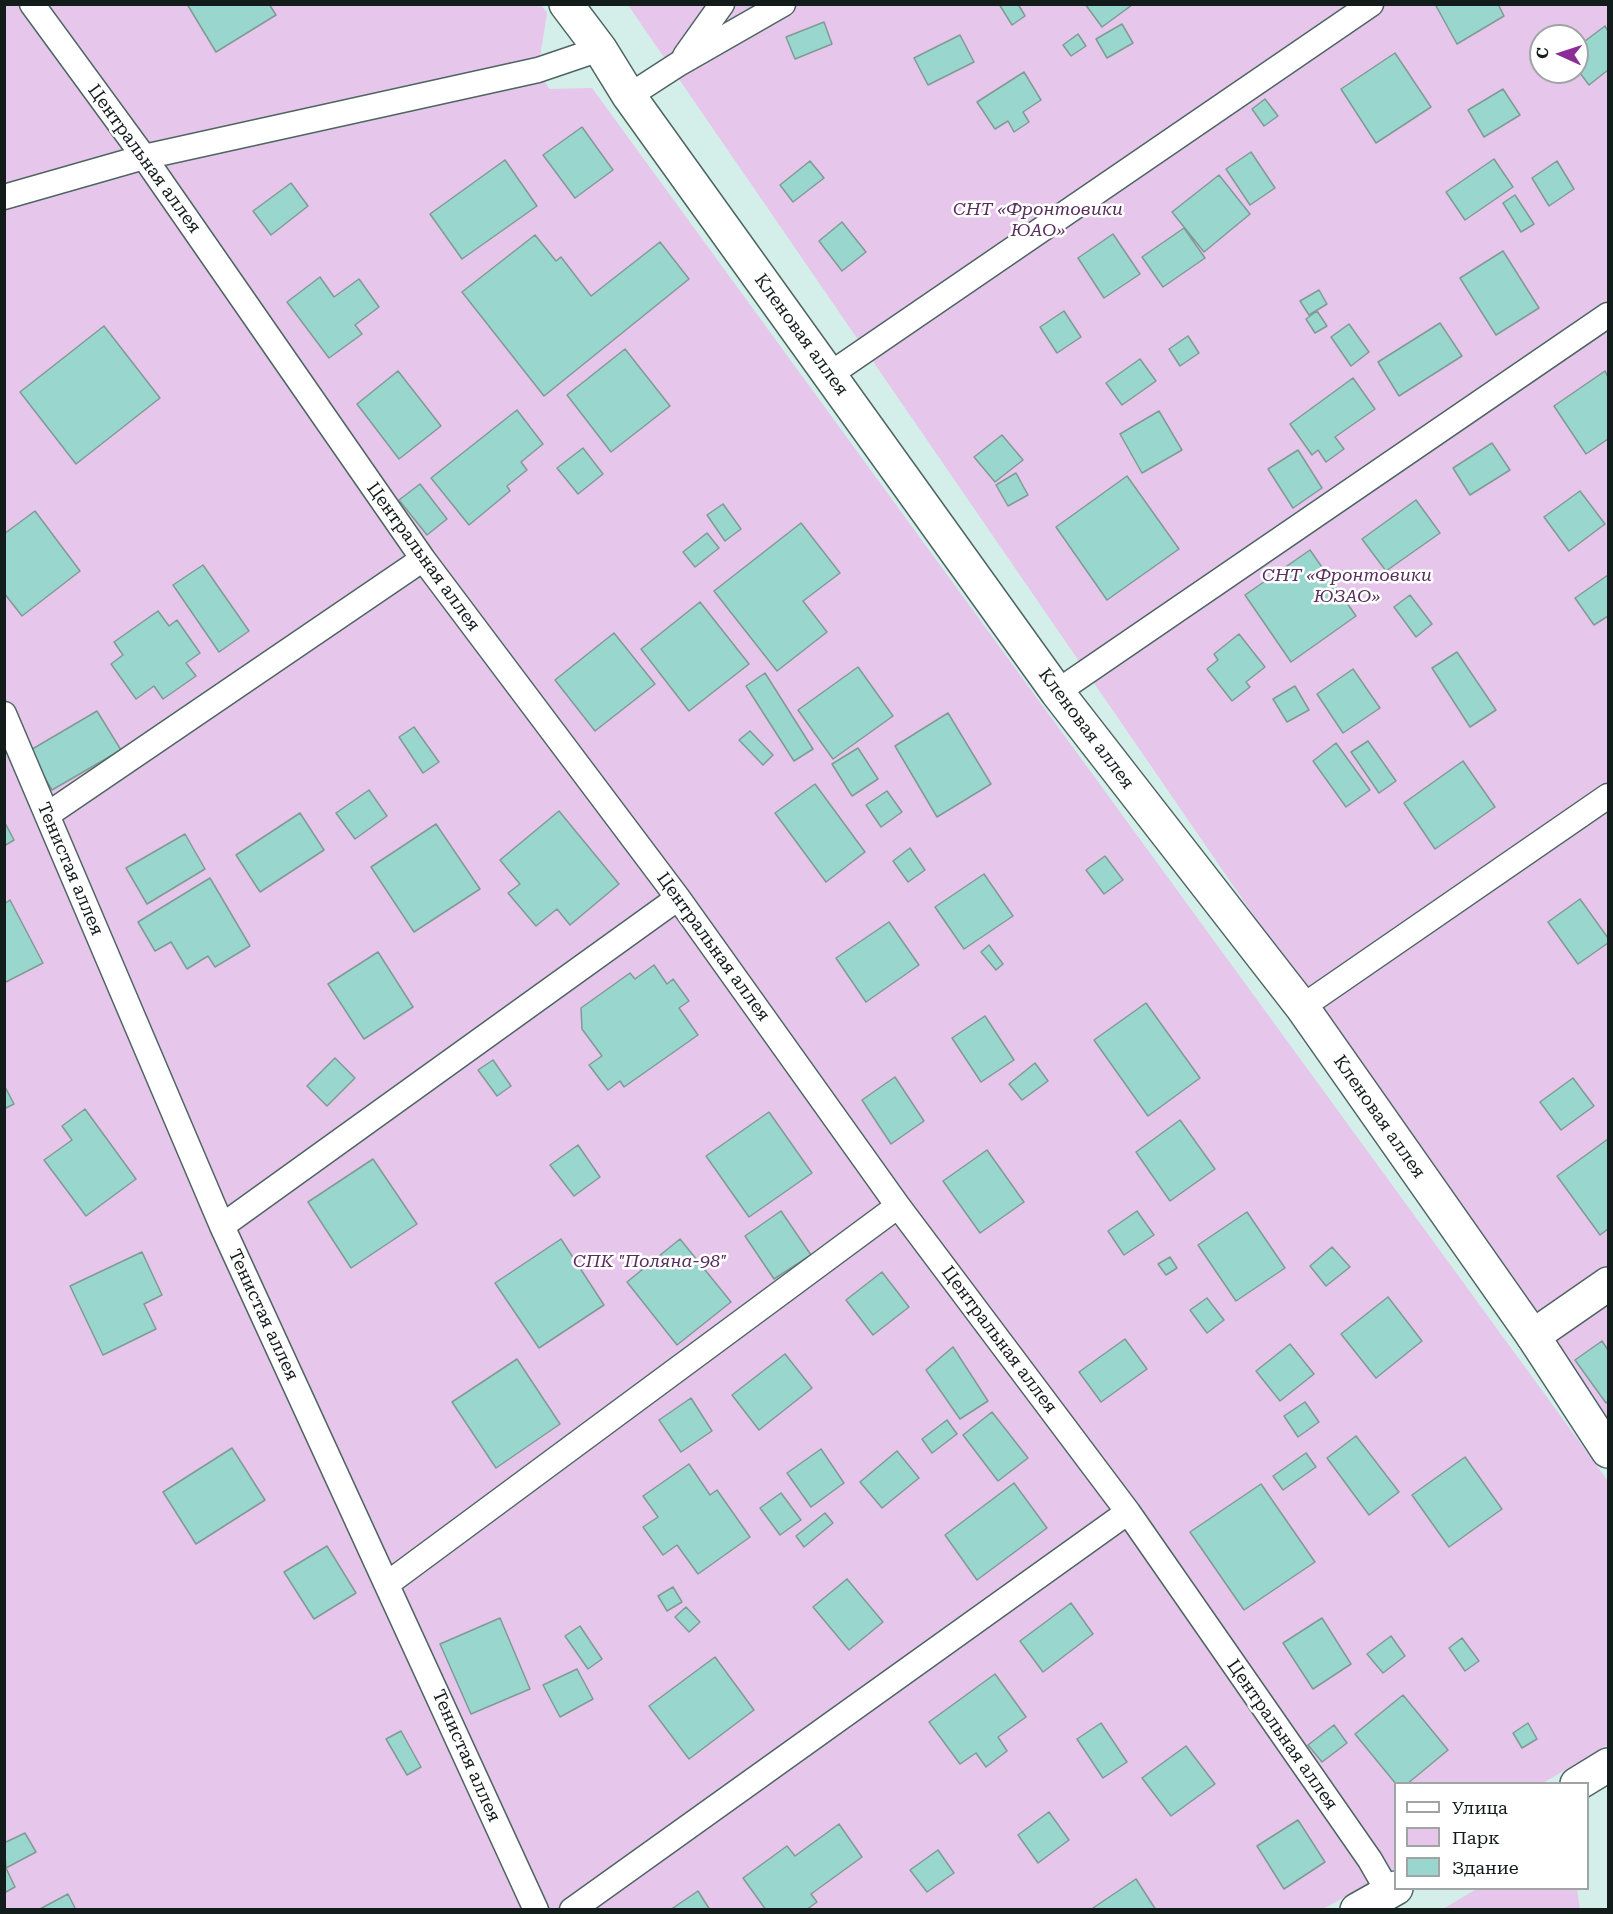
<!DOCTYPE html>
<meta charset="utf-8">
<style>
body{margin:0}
#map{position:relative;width:1613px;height:1914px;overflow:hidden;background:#d4eeea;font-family:"Roboto Serif",serif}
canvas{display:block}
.frame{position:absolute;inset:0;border:6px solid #121c1b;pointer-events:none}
.legend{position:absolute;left:1394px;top:1782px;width:195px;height:108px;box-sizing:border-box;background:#fff;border:2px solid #a0a4a4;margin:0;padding:8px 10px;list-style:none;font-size:18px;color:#121c1b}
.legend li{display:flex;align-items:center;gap:12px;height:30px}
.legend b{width:30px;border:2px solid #a0a4a4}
.north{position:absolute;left:1529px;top:24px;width:60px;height:60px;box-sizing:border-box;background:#fff;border:2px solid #a0a4a4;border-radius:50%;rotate:273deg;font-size:16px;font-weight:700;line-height:24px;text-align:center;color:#121c1b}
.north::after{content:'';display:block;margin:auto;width:21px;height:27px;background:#8a2d97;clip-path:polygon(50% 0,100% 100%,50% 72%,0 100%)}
</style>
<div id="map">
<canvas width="1613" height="1914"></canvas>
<div class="frame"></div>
<ul class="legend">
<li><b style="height:8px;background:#fff"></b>Улица</li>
<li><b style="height:16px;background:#e6c6ea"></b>Парк</li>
<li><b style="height:16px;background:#99d6ce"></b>Здание</li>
</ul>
<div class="north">С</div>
</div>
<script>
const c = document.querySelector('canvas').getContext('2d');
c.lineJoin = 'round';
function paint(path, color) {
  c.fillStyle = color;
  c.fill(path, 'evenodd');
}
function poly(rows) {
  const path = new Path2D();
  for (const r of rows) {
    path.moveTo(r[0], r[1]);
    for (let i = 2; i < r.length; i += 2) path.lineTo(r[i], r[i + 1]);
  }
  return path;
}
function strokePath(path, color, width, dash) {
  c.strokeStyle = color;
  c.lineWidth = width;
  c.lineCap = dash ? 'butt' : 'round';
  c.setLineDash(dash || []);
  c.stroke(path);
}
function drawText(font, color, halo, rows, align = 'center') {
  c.font = font + ' "Roboto Serif",serif';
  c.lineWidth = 5;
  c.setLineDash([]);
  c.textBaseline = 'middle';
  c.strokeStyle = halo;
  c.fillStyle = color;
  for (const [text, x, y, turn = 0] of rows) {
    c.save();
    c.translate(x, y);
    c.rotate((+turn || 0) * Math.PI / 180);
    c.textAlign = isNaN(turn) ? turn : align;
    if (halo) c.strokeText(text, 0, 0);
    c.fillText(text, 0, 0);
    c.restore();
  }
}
const green = poly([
 [5,5,541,5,547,13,538,70,549,89,592,88,1608,1481,1608,1745,1543,1783,1396,1784,1395,1869,1323,1909,5,1910],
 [628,5,1608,5,1608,1431,982,520],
 [1541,36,1577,36,1577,72,1541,72],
 [1478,1888,1577,1889,1580,1909,1443,1909]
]);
const building = poly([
 [187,4,269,4,276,15,216,52,187,4],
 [999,4,1018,4,1025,16,1012,25,999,4],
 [1085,4,1131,4,1132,5,1102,27,1085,4],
 [1435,4,1498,4,1504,16,1457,44,1435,4],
 [824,22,832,44,795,59,786,37,824,22],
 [1122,24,1133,43,1107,58,1096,39,1122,24],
 [1605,26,1608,31,1608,70,1589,85,1577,69,1577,47,1605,26],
 [1078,34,1086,46,1071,56,1063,45,1078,34],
 [960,35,974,62,928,85,914,58,960,35],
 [1395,53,1431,107,1376,143,1341,89,1395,53],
 [1024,72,1041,100,1023,112,1029,122,1014,132,1008,121,995,129,977,102,1024,72],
 [1503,89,1520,115,1484,137,1468,110,1503,89],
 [1265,99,1278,116,1264,126,1252,109,1265,99],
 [582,127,613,170,575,198,543,155,582,127],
 [1251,152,1275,188,1250,205,1226,169,1251,152],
 [1494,159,1513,187,1465,220,1446,192,1494,159],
 [505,160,537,206,462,259,430,214,505,160],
 [810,161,824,178,793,202,780,185,810,161],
 [1557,161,1574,189,1549,206,1532,178,1557,161],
 [1219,175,1250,214,1204,252,1172,212,1219,175],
 [291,183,308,206,271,235,253,211,291,183],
 [1515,195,1534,224,1521,232,1503,203,1515,195],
 [842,222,866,252,842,271,819,241,842,222],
 [1184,228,1205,258,1163,287,1142,257,1184,228],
 [1113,234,1140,274,1104,298,1078,258,1113,234],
 [535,235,556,261,561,257,591,296,660,242,689,279,544,396,462,292,535,235],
 [1503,251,1539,308,1496,335,1460,278,1503,251],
 [320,277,334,297,359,279,379,307,355,325,362,334,329,358,287,302,320,277],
 [1319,290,1327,304,1309,315,1300,301,1319,290],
 [1064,311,1081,337,1057,353,1040,327,1064,311],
 [1317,311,1327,326,1315,333,1306,319,1317,311],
 [1440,323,1462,356,1399,396,1378,362,1440,323],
 [1349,324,1369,352,1351,366,1331,337,1349,324],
 [104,326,160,398,76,464,20,392,104,326],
 [1188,336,1199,353,1180,366,1169,349,1188,336],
 [625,349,670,406,611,452,567,395,625,349],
 [1140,359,1156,381,1122,405,1106,383,1140,359],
 [398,371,441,426,399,459,357,404,398,371],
 [1605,371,1608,377,1608,439,1586,454,1554,406,1605,371],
 [1353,378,1375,409,1335,437,1344,449,1326,462,1318,450,1312,455,1290,424,1353,378],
 [517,410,543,444,521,462,527,470,507,486,510,491,469,525,431,478,517,410],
 [1159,411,1182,450,1142,473,1120,434,1159,411],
 [1002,435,1023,460,995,482,974,457,1002,435],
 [1492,443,1510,470,1470,495,1453,468,1492,443],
 [583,448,603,474,578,494,557,468,583,448],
 [1298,450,1322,488,1293,508,1268,469,1298,450],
 [1016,473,1028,495,1008,506,996,485,1016,473],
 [1127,476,1179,549,1107,600,1056,527,1127,476],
 [420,484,447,519,427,535,399,500,420,484],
 [1580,491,1605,524,1569,551,1544,517,1580,491],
 [1416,500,1440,533,1386,571,1362,539,1416,500],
 [723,504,741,529,725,541,707,515,723,504],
 [35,511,80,571,22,616,4,593,4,534,35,511],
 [801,523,840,573,803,601,827,632,777,671,714,591,801,523],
 [707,533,719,548,695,567,683,552,707,533],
 [1310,550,1356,616,1291,662,1245,595,1310,550],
 [203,565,249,631,219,652,173,585,203,565],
 [1608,575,1608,616,1594,625,1575,598,1608,575],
 [1410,595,1432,624,1416,637,1394,607,1410,595],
 [700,602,749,664,689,711,641,649,700,602],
 [158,611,169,626,177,620,200,653,186,663,196,676,163,699,154,686,136,699,111,664,123,655,114,642,158,611],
 [614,633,655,684,595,731,555,680,614,633],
 [1239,634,1265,667,1246,682,1250,687,1232,701,1207,669,1218,660,1214,654,1239,634],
 [1457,652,1496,710,1470,727,1432,668,1457,652],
 [858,667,893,716,833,759,798,710,858,667],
 [1353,669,1380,708,1343,733,1317,694,1353,669],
 [765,673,813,749,794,761,746,686,765,673],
 [1295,686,1309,710,1287,722,1273,699,1295,686],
 [97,711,121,750,52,790,29,751,97,711],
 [948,713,991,784,937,817,895,746,948,713],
 [414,727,439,762,423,773,399,737,414,727],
 [750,731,773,755,763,765,739,740,750,731],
 [1368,741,1396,781,1379,793,1351,752,1368,741],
 [1336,743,1370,790,1346,807,1313,761,1336,743],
 [858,748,878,779,852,796,832,764,858,748],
 [1463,761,1495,807,1435,849,1404,803,1463,761],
 [815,784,865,852,826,882,775,813,815,784],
 [369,790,387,816,355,839,336,813,369,790],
 [887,791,902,812,881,827,866,805,887,791],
 [559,811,619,884,570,925,557,909,536,926,508,893,520,884,500,860,559,811],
 [300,813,324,850,260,892,236,855,300,813],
 [4,821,14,840,4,846,4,821],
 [436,824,480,889,414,932,371,867,436,824],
 [185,834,205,869,147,904,126,868,185,834],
 [910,848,925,870,908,882,893,861,910,848],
 [1105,856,1123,880,1104,894,1086,870,1105,856],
 [984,874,1013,916,964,949,935,907,984,874],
 [210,878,250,946,215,967,208,956,187,969,171,942,155,951,138,922,210,878],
 [1580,899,1608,938,1608,943,1578,964,1548,922,1580,899],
 [10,900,43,963,4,983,4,904,10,900],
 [889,922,919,965,866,1002,836,958,889,922],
 [989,945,1003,964,996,970,981,952,989,945],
 [378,952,413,1007,364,1039,328,984,378,952],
 [654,965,667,984,673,979,689,1001,679,1008,698,1035,624,1087,620,1081,608,1090,589,1065,602,1056,582,1029,581,1008,630,973,635,979,654,965],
 [1146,1003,1200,1078,1148,1116,1094,1040,1146,1003],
 [985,1016,1014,1060,981,1082,952,1038,985,1016],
 [335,1058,355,1078,327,1106,307,1086,335,1058],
 [493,1060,511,1086,497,1096,478,1070,493,1060],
 [1035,1063,1048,1081,1022,1100,1009,1084,1035,1063],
 [895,1077,924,1121,891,1144,862,1100,895,1077],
 [1573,1078,1594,1106,1561,1130,1540,1102,1573,1078],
 [4,1085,14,1104,4,1109,4,1085],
 [85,1109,136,1179,86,1216,44,1160,72,1140,62,1126,85,1109],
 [769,1112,812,1173,749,1217,706,1156,769,1112],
 [1180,1120,1215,1169,1170,1201,1136,1152,1180,1120],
 [1608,1139,1608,1229,1600,1235,1557,1176,1608,1139],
 [578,1145,600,1177,574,1196,550,1165,578,1145],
 [987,1150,1024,1202,980,1233,943,1181,987,1150],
 [373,1159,417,1224,351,1268,308,1202,373,1159],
 [781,1211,811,1255,774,1279,745,1236,781,1211],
 [1137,1211,1154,1235,1124,1255,1108,1231,1137,1211],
 [1247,1212,1285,1268,1236,1301,1198,1245,1247,1212],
 [561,1239,604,1305,539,1348,495,1283,561,1239],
 [680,1239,731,1302,677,1345,627,1282,680,1239],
 [1332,1247,1350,1267,1326,1286,1310,1266,1332,1247],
 [142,1252,162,1295,144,1304,156,1329,103,1355,70,1286,142,1252],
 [1170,1257,1177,1268,1166,1275,1158,1264,1170,1257],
 [882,1272,909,1307,873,1335,846,1300,882,1272],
 [1388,1297,1422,1341,1376,1378,1341,1334,1388,1297],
 [1207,1298,1224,1320,1207,1333,1190,1310,1207,1298],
 [1125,1339,1147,1369,1101,1402,1079,1372,1125,1339],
 [1602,1341,1608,1350,1608,1401,1606,1403,1575,1360,1602,1341],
 [1290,1344,1314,1374,1280,1401,1256,1371,1290,1344],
 [953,1347,988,1401,960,1419,926,1370,953,1347],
 [785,1354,812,1388,759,1430,732,1395,785,1354],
 [517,1359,560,1424,496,1468,452,1402,517,1359],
 [691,1398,712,1431,681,1452,659,1420,691,1398],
 [1305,1402,1319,1422,1298,1437,1284,1416,1305,1402],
 [992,1412,1028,1458,998,1481,963,1435,992,1412],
 [947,1420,957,1434,932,1453,922,1439,947,1420],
 [1356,1436,1399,1492,1369,1515,1327,1458,1356,1436],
 [232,1448,265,1500,196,1544,163,1492,232,1448],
 [821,1449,844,1483,811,1507,787,1473,821,1449],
 [897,1451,919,1478,882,1508,860,1482,897,1451],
 [1306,1453,1316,1467,1283,1490,1273,1476,1306,1453],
 [1465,1457,1502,1509,1449,1547,1412,1495,1465,1457],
 [689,1464,710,1495,717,1490,750,1537,698,1574,677,1545,663,1555,643,1527,658,1517,643,1496,689,1464],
 [1014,1483,1047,1528,977,1580,945,1535,1014,1483],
 [1261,1484,1315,1562,1244,1610,1190,1532,1261,1484],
 [781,1493,801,1520,780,1535,760,1508,781,1493],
 [825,1513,833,1523,804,1547,796,1536,825,1513],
 [327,1546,356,1593,314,1619,284,1572,327,1546],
 [847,1579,883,1622,849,1650,813,1607,847,1579],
 [673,1587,682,1602,667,1611,658,1596,673,1587],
 [1071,1603,1093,1634,1043,1672,1020,1641,1071,1603],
 [686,1607,700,1622,689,1632,675,1617,686,1607],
 [500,1618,530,1689,471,1714,440,1644,500,1618],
 [1322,1618,1351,1664,1313,1689,1283,1643,1322,1618],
 [580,1626,602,1659,588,1669,565,1636,580,1626],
 [1391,1636,1405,1656,1383,1673,1367,1654,1391,1636],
 [1462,1638,1479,1661,1465,1671,1449,1648,1462,1638],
 [715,1657,754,1710,689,1759,649,1706,715,1657],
 [577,1669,593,1699,560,1717,543,1685,577,1669],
 [995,1674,1026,1717,998,1737,1007,1751,986,1767,976,1753,960,1764,929,1722,995,1674],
 [1403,1695,1448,1750,1407,1784,1396,1784,1355,1734,1403,1695],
 [1101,1723,1127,1762,1103,1778,1077,1739,1101,1723],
 [1528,1723,1537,1739,1522,1748,1513,1733,1528,1723],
 [1334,1725,1347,1743,1322,1762,1308,1745,1334,1725],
 [401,1731,421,1767,407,1775,386,1739,401,1731],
 [1186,1746,1215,1784,1171,1816,1142,1778,1186,1746],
 [1049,1812,1069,1840,1038,1863,1018,1835,1049,1812],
 [1298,1820,1325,1862,1284,1889,1257,1846,1298,1820],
 [839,1824,862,1857,811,1894,817,1902,806,1910,766,1910,743,1878,787,1846,795,1856,839,1824],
 [25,1833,36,1852,6,1868,4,1843,25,1833],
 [938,1850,954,1873,927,1892,910,1870,938,1850],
 [4,1868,6,1868,15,1887,4,1893,4,1868],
 [1136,1879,1156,1910,1090,1910,1136,1879],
 [698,1891,710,1910,670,1910,698,1891],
 [68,1894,76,1910,38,1910,68,1894]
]);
const service = poly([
 [32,4,144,157,423,559,678,898,898,1206,1128,1512,1370,1860,1389,1893],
 [685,56,722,4],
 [629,96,680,63,783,4],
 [4,197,144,157,538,70,600,49],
 [829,375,1371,4],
 [1057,692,1608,315],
 [4,714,222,1226,536,1910],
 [47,815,423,559],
 [1302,1007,1608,796],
 [222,1226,678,898],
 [387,1584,898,1206],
 [572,1910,1128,1512]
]);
const minor = poly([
 [1533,1336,1608,1284],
 [1577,1784,1608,1765],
 [1357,1910,1396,1888]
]);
const tertiary = poly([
 [566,4,600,49,629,96,1057,692,1302,1007,1533,1336,1608,1451]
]);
const streetNames = [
 ["Центральная аллея",144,159,54],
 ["Кленовая аллея",801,335,54],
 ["Центральная аллея",423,557,54],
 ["Кленовая аллея",1086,729,53],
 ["Тенистая аллея",70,869,67],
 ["Центральная аллея",713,947,54],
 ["Кленовая аллея",1379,1117,55],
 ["Тенистая аллея",263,1315,65],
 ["Центральная аллея",999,1340,53],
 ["Центральная аллея",1282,1735,55],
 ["Тенистая аллея",466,1756,66]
];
const parkNames = [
 ["СНТ «Фронтовики",1038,210],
 ["ЮАО»",1038,231],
 ["СНТ «Фронтовики",1347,576],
 ["ЮЗАО»",1347,597],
 ["СПК \"Поляна-98\"",650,1262]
];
paint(green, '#e6c6ea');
paint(building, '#99d6ce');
strokePath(building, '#819a96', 1.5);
strokePath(service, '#4e6562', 27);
strokePath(minor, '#4e6562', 36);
strokePath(tertiary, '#4e6562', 36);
strokePath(service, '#fff', 24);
strokePath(minor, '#fff', 33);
strokePath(tertiary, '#fff', 33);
drawText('18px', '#121c1b', '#fff', streetNames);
drawText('italic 18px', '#582e5d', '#fff', parkNames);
</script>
